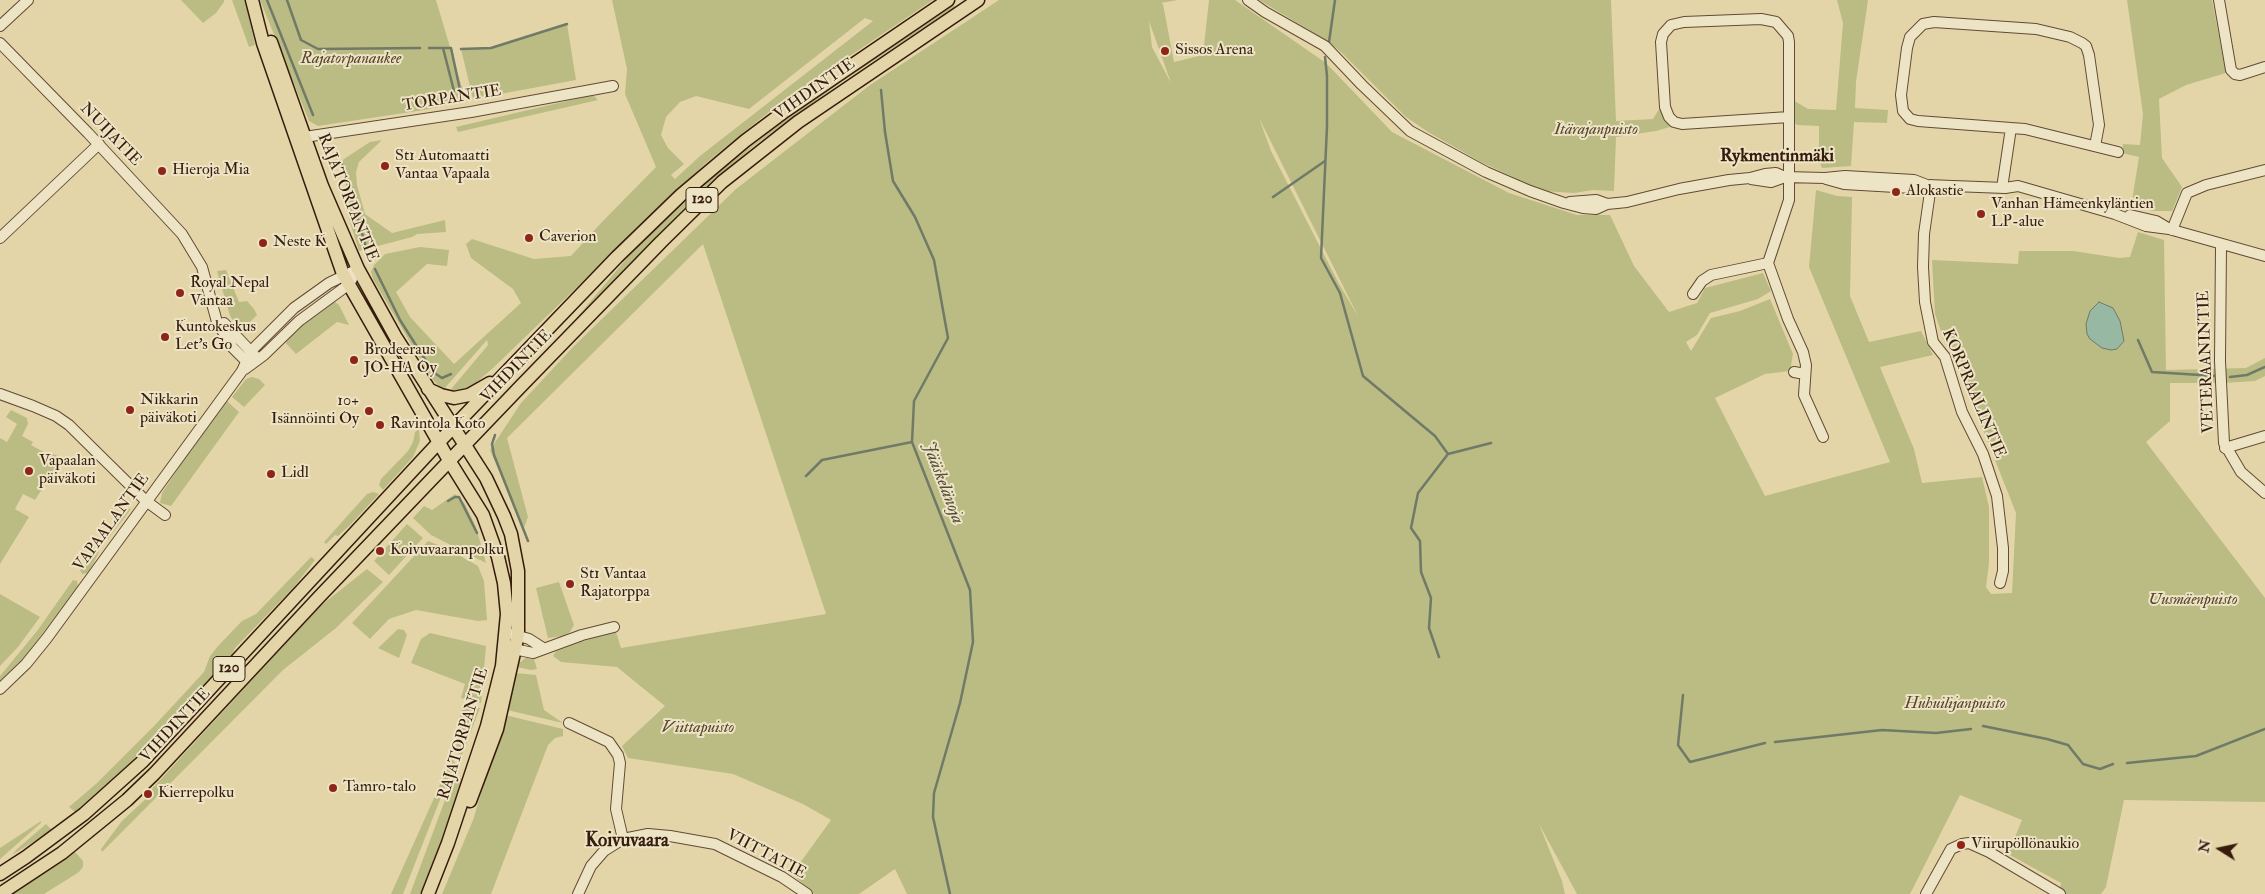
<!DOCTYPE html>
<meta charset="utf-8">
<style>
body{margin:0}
#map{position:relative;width:2265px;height:894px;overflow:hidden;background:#e4d5a8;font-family:"IM FELL Double Pica",serif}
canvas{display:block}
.north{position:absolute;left:2195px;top:824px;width:50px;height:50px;-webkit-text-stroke:4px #ede4c6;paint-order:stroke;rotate:280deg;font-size:14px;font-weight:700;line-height:20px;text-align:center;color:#361c0d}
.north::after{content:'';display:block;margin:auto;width:18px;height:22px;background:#361c0d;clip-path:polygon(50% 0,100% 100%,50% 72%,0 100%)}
</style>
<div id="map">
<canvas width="2265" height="894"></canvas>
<div class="north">N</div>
</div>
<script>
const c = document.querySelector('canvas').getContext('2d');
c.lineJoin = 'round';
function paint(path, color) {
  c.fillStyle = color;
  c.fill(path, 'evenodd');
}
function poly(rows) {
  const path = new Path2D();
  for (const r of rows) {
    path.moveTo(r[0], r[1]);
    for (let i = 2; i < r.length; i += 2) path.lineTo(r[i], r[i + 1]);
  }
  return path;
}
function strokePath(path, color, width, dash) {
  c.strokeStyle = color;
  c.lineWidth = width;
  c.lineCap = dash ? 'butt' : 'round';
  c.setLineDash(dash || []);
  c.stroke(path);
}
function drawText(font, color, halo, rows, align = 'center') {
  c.font = font + ' "IM FELL Double Pica",serif';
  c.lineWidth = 4;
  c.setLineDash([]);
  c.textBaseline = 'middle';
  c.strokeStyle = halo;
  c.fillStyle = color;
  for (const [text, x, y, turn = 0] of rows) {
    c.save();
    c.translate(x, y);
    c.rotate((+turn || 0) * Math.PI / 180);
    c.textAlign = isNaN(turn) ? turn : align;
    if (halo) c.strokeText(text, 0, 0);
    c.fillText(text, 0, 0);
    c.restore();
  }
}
const green = poly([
 [181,0,224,0,224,2,216,13,203,23],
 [232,0,245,0,255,45,249,47],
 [260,0,436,0,466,101,424,110,318,126,309,121],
 [612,0,933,0,780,103,706,163,493,368,472,386,460,392,452,393,452,388,488,345,487,340,444,389,439,386,431,378,373,279,371,272,374,265,385,254,420,247,449,250,447,266,427,264,396,292,410,317,454,364,521,303,513,289,471,258,466,244,472,239,534,259,571,256,601,223,656,167,625,94,627,69],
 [865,18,873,21,700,156,675,179,671,175,684,164,668,148,661,135,666,117,680,102,696,96,749,109],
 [999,0,1178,0,1161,3,1163,4,1174,62,1203,55,1209,0,1235,0,1326,63,1392,132,1509,193,1577,215,1610,215,1634,266,1669,312,1697,303,1705,288,1763,273,1771,291,1758,299,1710,313,1697,335,1686,342,1691,351,1711,318,1740,311,1770,299,1793,354,1790,371,1765,374,1715,398,1765,496,1890,462,1809,267,1816,190,1837,196,1852,197,1850,296,1869,342,1921,331,1933,355,1880,367,1914,449,1922,483,1982,477,1989,507,1989,563,1986,587,1991,594,2012,593,2016,513,1976,412,1959,353,1945,343,1935,314,1932,260,2018,264,2019,251,2073,251,2119,258,2130,257,2138,232,2164,240,2166,370,2246,368,2265,358,2265,376,2255,381,2224,383,2170,383,2170,421,2146,442,2265,598,2265,802,2124,800,2106,887,2101,894,2059,894,2061,883,2008,854,2022,820,1960,795,1910,894,1577,894,1539,824,1562,881,1565,894,907,894,895,869,859,894,814,894,792,874,831,820,803,804,733,774,628,758,622,746,665,706,617,667,561,662,553,656,556,651,615,629,621,648,826,614,703,244,507,438,528,517,524,528,490,450,521,403,573,347,736,189,870,85],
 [1149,21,1171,83,1152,47],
 [1259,118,1359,318,1338,282,1271,151],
 [1259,0,1611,0,1616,121,1653,119,1661,106,1662,115,1670,127,1656,131,1616,137,1614,191,1593,190,1574,193,1543,191,1481,162,1428,132,1406,117,1341,52,1326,40],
 [1837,0,1868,0,1856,82,1855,108,1888,110,1887,123,1854,122,1851,166,1822,168,1819,160,1819,126,1797,125,1792,121,1793,100,1808,109,1836,110,1843,23],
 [2127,0,2212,0,2226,73,2186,85,2159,99,2162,158,2182,187,2172,211,2154,211,2131,207,2139,157,2122,153,2123,144,2140,145,2143,114],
 [954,5,955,7,840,83,755,145,692,200,573,322,639,244,715,175,791,115],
 [567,24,576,80,473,99,461,49,491,48],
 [588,96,594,96,598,100,458,132,456,127],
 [382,140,359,162,356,172,357,185,365,214,392,233,445,220,446,232,417,234,412,237,359,251,345,206,346,184,341,163,344,159,370,142],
 [226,270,239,302,247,301,254,309,257,315,244,328,237,326,230,316,217,271],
 [335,302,339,305,349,325,337,322,296,354,284,341,327,305],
 [252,377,259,379,265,385,244,407,232,397,246,379],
 [227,401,239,412,171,506,160,503,162,493,197,440],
 [11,410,27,418,28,424,22,436,33,442,31,445,49,455,51,453,62,458,35,500,23,494,15,509,29,517,0,564,0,438,7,442,17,424,6,417],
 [419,429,420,441,413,457,383,490,379,485,381,479,408,451,413,442,415,432],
 [373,492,379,494,350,525,338,536,335,535,326,544,324,542,367,494],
 [455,494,465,504,476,527,486,563,431,535,413,518,424,506,432,510],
 [125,508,131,509,108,539,106,537,107,533],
 [407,524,423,538,389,575,374,561],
 [428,541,448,549,478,566,484,581,487,620,478,621,416,610,389,619,370,639,352,623],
 [96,550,99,552,90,570,87,573,82,574,80,570],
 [311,557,315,560,294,587,235,648,231,657,134,759,75,812,69,807,97,783,155,725,204,672,210,656,218,646,242,621,256,614],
 [367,569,383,582,336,628,283,670,102,852,101,849,122,821,152,793,150,791,319,607],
 [73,580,77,581,78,586,25,657,0,683,0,676,37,631],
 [559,582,574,625,570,632,564,636,548,638,536,588],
 [0,594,40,617,18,647,0,666],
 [398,629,404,630,407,635,399,658,378,648],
 [430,633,486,646,481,703,461,698,465,684,411,663,421,639],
 [527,657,534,659,537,669,531,670,517,667,519,663],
 [516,673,536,675,544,710,563,723,507,710],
 [466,705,480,708,461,757,456,749,458,725,463,706],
 [505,715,563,729,563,736,555,738,548,745,491,894,442,894,473,820],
 [452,758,456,765,445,787,403,894,391,894],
 [457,776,463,780,441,841,420,894,410,894,445,800],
 [41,821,41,823,0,859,0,848],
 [46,824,52,830,12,855,17,849],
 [74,851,83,861,83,867,79,872,44,894,11,894]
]);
const water = poly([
 [2099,302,2113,308,2120,321,2124,341,2117,349,2111,350,2102,348,2090,339,2087,334,2086,324,2090,311,2099,302]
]);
const stream = poly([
 [267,0,313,115],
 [287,0,301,40,318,49,420,48],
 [1329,42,1335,0],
 [429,48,450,48],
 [443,48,454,91],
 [451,48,460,90],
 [461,49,491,48,567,24],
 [1325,57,1327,76,1327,126,1321,258,1340,293,1363,376,1435,436,1448,454,1418,493,1411,528,1420,541,1421,572,1431,598,1429,628,1439,657],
 [881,90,885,132,893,181,915,217,934,260,948,338,914,401,912,442,970,590,973,642,960,703,934,793,933,817,950,894],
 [342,164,366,247],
 [1273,197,1325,161],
 [375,269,400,320,433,372,442,378,451,374],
 [2138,340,2152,372,2217,376],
 [2230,377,2247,375,2265,367],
 [495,435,492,444,494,455,528,541],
 [1448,454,1491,443],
 [806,476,822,460,912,442],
 [448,501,455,497,459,497,477,533],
 [1683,695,1678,745,1690,762,1765,743],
 [1983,726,2047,739,2068,745,2083,764,2100,769,2113,764],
 [1775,742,1882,730,1936,733,1971,729],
 [2127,763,2196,756,2265,729]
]);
const minor = poly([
 [1248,0,1265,12,1325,46,1362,85,1410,131,1486,172,1530,191,1564,203,1583,208,1596,209,1607,204,1627,202,1679,189,1729,180,1750,178,1765,174,1776,173,1785,177,1825,178,1845,176,1914,180,1927,185],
 [2219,0,2231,70,2235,74,2240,75,2265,67],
 [0,26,28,0],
 [0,43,88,133,182,234,202,267,217,322,233,348,250,365],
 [1789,117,1682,124,1674,122,1669,117,1665,107,1661,42,1663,34,1671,25,1684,22,1761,19,1776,22,1788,36,1789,42,1789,200,1768,263,1788,319,1803,352,1806,365,1804,395,1823,437],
 [2011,128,2025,129,2118,152],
 [298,138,471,112,613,86],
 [1751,179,1771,182,1785,177],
 [1826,179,1844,184,1913,188,1927,185,2005,188,2018,186,2115,214,2146,226,2169,229,2265,256],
 [1931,185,1924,234,1923,267,1925,302,1933,342,1945,357,1962,412,1983,454,1997,496,2003,548,2003,571,2000,583],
 [2002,188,2011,128,1918,121,1910,119,1903,111,1901,95,1907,48,1910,37,1923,24,1934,22,2036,29,2070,37,2082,43,2086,46,2089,55,2099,125,2095,146],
 [1570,202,1596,200,1607,204],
 [2130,215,2156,221,2166,227],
 [2172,230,2187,193,2206,185,2265,170],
 [0,238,99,144],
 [2221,245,2220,361,2224,443,2241,472,2265,493],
 [1693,294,1702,281,1711,275,1768,263],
 [224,323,255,356],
 [245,369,264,355,299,321,348,285,352,279],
 [1794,372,1805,374],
 [0,394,33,406,56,416,69,425,146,501,165,515],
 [2225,448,2265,436],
 [512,634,529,639,543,648],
 [509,648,533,653,582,635,614,627],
 [0,689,26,664,47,638,242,371,251,351,294,308,329,283,358,269],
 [569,723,609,742,618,755,620,763,616,809,623,839],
 [578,894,591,866,604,851,623,839,648,834,670,836,715,844,782,877,807,894],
 [1926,894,1951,849,1962,844,1969,843,1989,852,2060,894]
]);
const major = poly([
 [252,0,263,43,343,274,450,462,483,515,498,557,504,583,507,614,502,666,487,726,448,843,428,894],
 [271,42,322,186,358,269,395,336,486,478,504,516,511,534,518,571,518,635,497,729,470,801],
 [428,389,441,395,454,398,469,395,490,383],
 [0,874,26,857,84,814,143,761,439,442,617,257,681,195,745,141,785,111,948,0],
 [0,894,62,853,127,800,154,774,320,596,521,386,661,242,722,182,798,122,978,0]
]);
const markers = [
 [1165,51,5,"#8f2418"],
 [385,166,5,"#8f2418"],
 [162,171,5,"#8f2418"],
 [1896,192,5,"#8f2418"],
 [1981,214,5,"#8f2418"],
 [529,238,5,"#8f2418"],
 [263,243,5,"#8f2418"],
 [180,293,5,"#8f2418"],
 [165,337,5,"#8f2418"],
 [354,360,5,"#8f2418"],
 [130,410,5,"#8f2418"],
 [369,411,5,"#8f2418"],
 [380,425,5,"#8f2418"],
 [29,471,5,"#8f2418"],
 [271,474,5,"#8f2418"],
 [380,551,5,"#8f2418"],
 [570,584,5,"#8f2418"],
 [333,788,5,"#8f2418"],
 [148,794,5,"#8f2418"],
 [1961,845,5,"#8f2418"]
];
const shields = [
 [702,200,32],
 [229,669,32]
];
const shieldNames = [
 ["120",702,200],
 ["120",229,669]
];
const poiNames = [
 ["Sissos Arena",1175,51],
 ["St1 Automaatti",395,157],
 ["Vantaa Vapaala",395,175],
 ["Hieroja Mia",172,171],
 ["Alokastie",1906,192],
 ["Vanhan Hämeenkyläntien",1991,205],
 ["LP-alue",1991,223],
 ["Caverion",539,238],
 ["Neste K",273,243],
 ["Royal Nepal",190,284],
 ["Vantaa",190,302],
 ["Kuntokeskus",175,328],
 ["Let's Go",175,346],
 ["Brodeeraus",364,351],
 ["JO-HA Oy",364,369],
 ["Nikkarin",140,401],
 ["päiväkoti",140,419],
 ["10+",359,402,"right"],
 ["Isännöinti Oy",359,420,"right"],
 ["Ravintola Koto",390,425],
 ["Vapaalan",39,462],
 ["päiväkoti",39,480],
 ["Lidl",281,474],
 ["Koivuvaaranpolku",390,551],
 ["St1 Vantaa",580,575],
 ["Rajatorppa",580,593],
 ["Tamro-talo",343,788],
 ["Kierrepolku",158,794],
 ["Viirupöllönaukio",1971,845]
];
const parkNames = [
 ["Rajatorpanaukee",351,60],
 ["Itärajanpuisto",1596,131],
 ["Uusmäenpuisto",2193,601],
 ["Huhuilijanpuisto",1955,705],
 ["Viittapuisto",698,729]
];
const streetNames = [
 ["VIHDINTIE",815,90,-35],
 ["TORPANTIE",452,99,-9],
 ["NUIJATIE",110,135,46],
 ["RAJATORPANTIE",347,198,68],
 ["VETERAANINTIE",2207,362,-92],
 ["VIHDINTIE",517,367,-46],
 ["KORPRAALINTIE",1973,394,67],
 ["VAPAALANTIE",112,523,-54],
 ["VIHDINTIE",176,726,-47],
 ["RAJATORPANTIE",464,734,-73],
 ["VIITTATIE",766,855,28]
];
const neighbourhoodNames = [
 ["Rykmentinmäki",1777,157]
];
const waterNames = [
 ["Jääskelänoja",942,483,69]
];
const quarterNames = [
 ["Koivuvaara",627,842]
];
paint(green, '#babc84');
paint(water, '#97b9a3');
strokePath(water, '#707a67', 1);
strokePath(stream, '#707a67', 2.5);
strokePath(minor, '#624a34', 12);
strokePath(major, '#361c0d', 15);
strokePath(minor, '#ede4c6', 10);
strokePath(major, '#e4d5a8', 12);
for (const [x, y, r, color] of markers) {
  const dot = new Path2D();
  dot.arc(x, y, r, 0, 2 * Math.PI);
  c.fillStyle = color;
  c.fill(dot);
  strokePath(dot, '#ede4c6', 2);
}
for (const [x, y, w] of shields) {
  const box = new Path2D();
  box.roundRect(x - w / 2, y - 12.5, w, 25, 4);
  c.fillStyle = '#ede4c6';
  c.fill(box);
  strokePath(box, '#361c0d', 1);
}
drawText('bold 15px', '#361c0d', null, shieldNames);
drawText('16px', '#361c0d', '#ede4c6', poiNames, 'left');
drawText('italic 16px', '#57442b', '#ede4c6', parkNames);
drawText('16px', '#361c0d', '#ede4c6', streetNames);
drawText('bold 18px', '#361c0d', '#ede4c6', neighbourhoodNames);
drawText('italic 18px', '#534b3a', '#ede4c6', waterNames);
drawText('bold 19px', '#361c0d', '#ede4c6', quarterNames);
</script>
